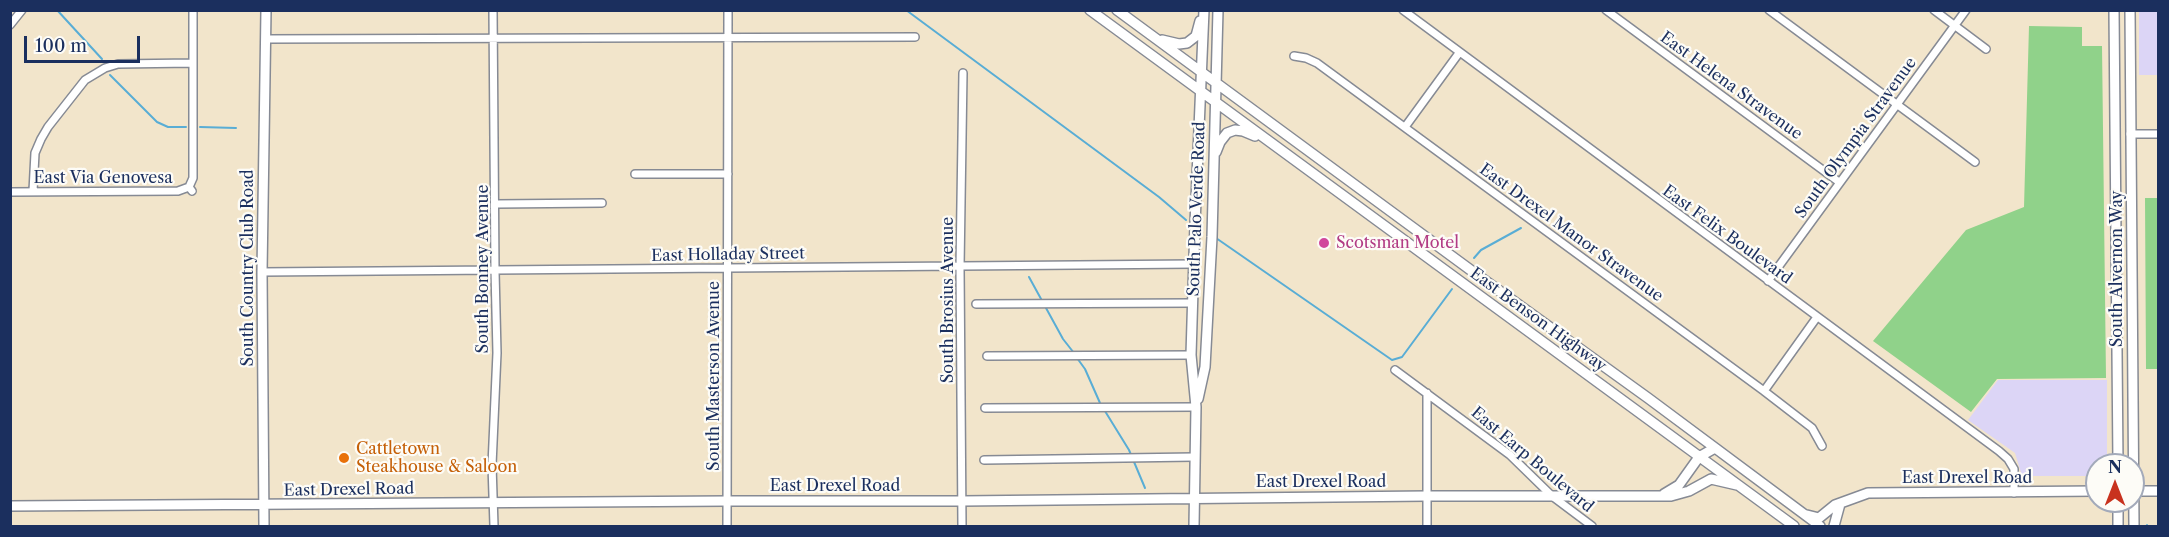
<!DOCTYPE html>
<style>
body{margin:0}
#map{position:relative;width:2169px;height:537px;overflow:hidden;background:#f2e5cb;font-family:"Libre Caslon Text",serif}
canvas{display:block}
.frame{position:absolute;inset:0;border:12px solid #1b2f5e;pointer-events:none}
.north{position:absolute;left:2085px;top:453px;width:60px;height:60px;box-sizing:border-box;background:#fdfcf7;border:2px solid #a3aaba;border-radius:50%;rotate:0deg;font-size:16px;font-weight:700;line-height:24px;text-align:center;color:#1b2f5e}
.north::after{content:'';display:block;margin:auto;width:21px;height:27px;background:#c8321e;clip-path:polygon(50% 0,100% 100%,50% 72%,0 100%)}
.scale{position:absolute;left:24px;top:36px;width:116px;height:27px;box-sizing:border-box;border:3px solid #1b2f5e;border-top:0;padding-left:8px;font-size:18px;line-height:21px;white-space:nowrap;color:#1b2f5e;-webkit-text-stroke:4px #fdfcf7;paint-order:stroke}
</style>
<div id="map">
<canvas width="2169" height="537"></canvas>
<div class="frame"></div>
<div class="north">N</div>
<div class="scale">100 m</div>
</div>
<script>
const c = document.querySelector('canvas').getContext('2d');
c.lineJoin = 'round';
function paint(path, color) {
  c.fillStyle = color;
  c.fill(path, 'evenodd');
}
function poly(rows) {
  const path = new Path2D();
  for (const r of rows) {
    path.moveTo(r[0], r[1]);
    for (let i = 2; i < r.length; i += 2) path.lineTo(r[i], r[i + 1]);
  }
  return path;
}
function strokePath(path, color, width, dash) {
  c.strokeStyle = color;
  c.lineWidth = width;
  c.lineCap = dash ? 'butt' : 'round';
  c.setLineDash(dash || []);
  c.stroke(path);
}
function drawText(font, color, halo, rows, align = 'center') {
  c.font = font + ' "Libre Caslon Text",serif';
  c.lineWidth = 4.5;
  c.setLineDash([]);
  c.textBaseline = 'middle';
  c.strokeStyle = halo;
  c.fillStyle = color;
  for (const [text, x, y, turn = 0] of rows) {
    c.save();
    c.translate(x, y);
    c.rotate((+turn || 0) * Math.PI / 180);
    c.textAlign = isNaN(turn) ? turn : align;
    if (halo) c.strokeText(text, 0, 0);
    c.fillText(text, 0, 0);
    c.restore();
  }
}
const built = poly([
 [2139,11,2158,11,2158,75,2139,75],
 [1998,380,2107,380,2107,460,2102,465,2097,465,2097,471,2093,476,2022,476,2015,453,1968,420]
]);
const green = poly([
 [2029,26,2082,27,2082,46,2102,46,2106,378,1997,379,1971,412,1873,341,1966,230,2024,207],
 [2145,198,2158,198,2158,369,2146,369]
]);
const stream = poly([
 [57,10,102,59],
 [906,10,1159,197,1186,220],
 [110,75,157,122,168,127,186,127],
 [200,127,236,128],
 [1216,238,1392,360,1402,357,1452,289],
 [1474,258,1481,250,1521,228],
 [1029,277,1063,339,1074,353],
 [1077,358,1085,369,1100,403,1129,450,1145,488],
 [2147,526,2147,525]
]);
const street = poly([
 [493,10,495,271,497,353,492,465,494,526],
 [1403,10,1999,451,2008,459,2014,469,2014,493],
 [1606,10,1839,182],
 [1769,10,1975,162],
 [1934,10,1986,49],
 [10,25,22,10],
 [266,39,915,37],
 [1294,56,1306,58,1317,63,1764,391,1812,428,1822,446],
 [1405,127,1459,53],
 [2130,134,2158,134],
 [635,174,728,174],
 [189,187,193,178,193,10],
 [33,191,35,153,41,139,48,127,85,80,105,68,118,64,193,63],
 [10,192,178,191,189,187,192,191],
 [496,204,602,203],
 [262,272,1194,264],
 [1768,281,1966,10],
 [976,304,1192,303],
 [987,356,1191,355],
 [1395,370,1510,455,1552,496,1592,526],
 [1764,391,1817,317],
 [1427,393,1427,526],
 [985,408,1196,407],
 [984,460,1194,457],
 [727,526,728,10],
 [962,526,960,267,963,73]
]);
const secondary = poly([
 [1090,10,1794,526],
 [1117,10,1476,274,1648,398,1820,526],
 [2114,10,2118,465],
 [2130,10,2134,526],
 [1162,40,1179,44,1187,43,1196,36,1200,21],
 [1216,152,1220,142,1227,133,1235,130,1243,131,1255,136],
 [1198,399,1205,367,1212,237,1218,10],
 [2133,491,2158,491],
 [1664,494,1679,485,1699,457,1713,449],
 [2118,501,2118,526],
 [10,506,727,501,962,501,1427,496,1671,496,1689,491,1711,479,1737,485],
 [1807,515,1819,518,1835,505,1868,493,2097,491],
 [264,526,262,272,266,10],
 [1194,526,1196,407,1191,355,1195,224,1204,10],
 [1834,526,1840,504]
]);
const markers = [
 [1324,243,6,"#d1479c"],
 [344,458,6,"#e8710a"]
];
const streetNames = [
 ["East Helena Stravenue",1731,86,36],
 ["South Olympia Stravenue",1856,138,-54],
 ["East Via Genovesa",103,178],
 ["South Palo Verde Road",1197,209,-88],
 ["East Drexel Manor Stravenue",1571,233,36],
 ["East Felix Boulevard",1727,235,36],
 ["East Holladay Street",728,255,-1],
 ["South Country Club Road",248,268,-90],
 ["South Bonney Avenue",483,269,-90],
 ["South Alvernon Way",2117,269,-90],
 ["South Brosius Avenue",948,300,-90],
 ["East Benson Highway",1538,320,36],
 ["South Masterson Avenue",714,376,-90],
 ["East Earp Boulevard",1532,460,40],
 ["East Drexel Road",1967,478],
 ["East Drexel Road",1321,482],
 ["East Drexel Road",835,486],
 ["East Drexel Road",349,490,-1]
];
const hotelNames = [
 ["Scotsman Motel",1336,243]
];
const foodNames = [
 ["Cattletown",356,449],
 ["Steakhouse & Saloon",356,467]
];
paint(built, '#dcd5f6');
paint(green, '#90d28a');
strokePath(stream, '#59add5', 2);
strokePath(street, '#868a94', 10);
strokePath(secondary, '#868a94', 12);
strokePath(street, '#fff', 7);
strokePath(secondary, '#fff', 9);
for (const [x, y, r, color] of markers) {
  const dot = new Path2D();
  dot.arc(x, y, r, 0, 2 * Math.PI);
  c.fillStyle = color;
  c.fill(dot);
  strokePath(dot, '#fdfcf7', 2);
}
drawText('16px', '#1b2f5e', '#fdfcf7', streetNames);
drawText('16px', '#b23c85', '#fdfcf7', hotelNames, 'left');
drawText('16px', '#c56008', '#fdfcf7', foodNames, 'left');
</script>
